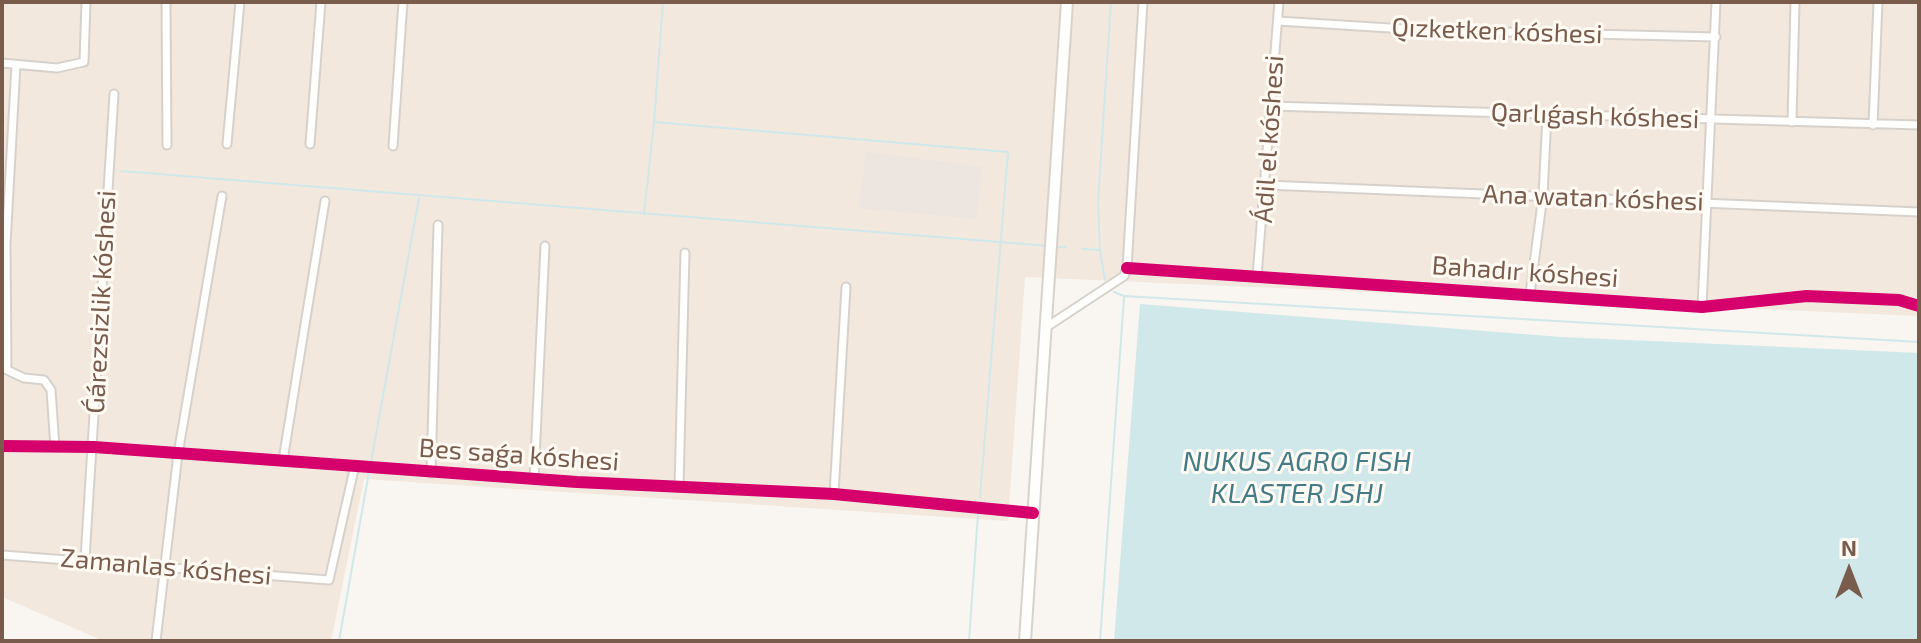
<!DOCTYPE html>
<meta charset="utf-8">
<style>
body{margin:0}
#map{position:relative;width:1921px;height:643px;overflow:hidden;background:#f9f5f0;font-family:"Exo 2",sans-serif}
canvas{display:block}
.frame{position:absolute;inset:0;border:4px solid #7a5c4d;pointer-events:none}
.north{position:absolute;left:1809px;top:531px;width:80px;height:80px;-webkit-text-stroke:6px #fffaf3;paint-order:stroke;rotate:0deg;font-size:22px;font-weight:700;line-height:32px;text-align:center;color:#7a5c4d}
.north::after{content:'';display:block;margin:auto;width:28px;height:36px;background:#7a5c4d;clip-path:polygon(50% 0,100% 100%,50% 72%,0 100%)}
</style>
<div id="map">
<canvas width="1921" height="643"></canvas>
<div class="frame"></div>
<div class="north">N</div>
</div>
<script>
const c = document.querySelector('canvas').getContext('2d');
c.lineJoin = 'round';
function paint(path, color) {
  c.fillStyle = color;
  c.fill(path, 'evenodd');
}
function poly(rows) {
  const path = new Path2D();
  for (const r of rows) {
    path.moveTo(r[0], r[1]);
    for (let i = 2; i < r.length; i += 2) path.lineTo(r[i], r[i + 1]);
  }
  return path;
}
function strokePath(path, color, width, dash) {
  c.strokeStyle = color;
  c.lineWidth = width;
  c.lineCap = dash ? 'butt' : 'round';
  c.setLineDash(dash || []);
  c.stroke(path);
}
function drawText(font, color, halo, rows, align = 'center') {
  c.font = font + ' "Exo 2",sans-serif';
  c.lineWidth = 6;
  c.setLineDash([]);
  c.textBaseline = 'middle';
  c.strokeStyle = halo;
  c.fillStyle = color;
  for (const [text, x, y, turn = 0] of rows) {
    c.save();
    c.translate(x, y);
    c.rotate((+turn || 0) * Math.PI / 180);
    c.textAlign = isNaN(turn) ? turn : align;
    if (halo) c.strokeText(text, 0, 0);
    c.fillText(text, 0, 0);
    c.restore();
  }
}
const residential = poly([
 [2,2,1919,2,1919,316,1025,277,1008,521,364,479,331,641,104,641,2,597]
]);
const industrial = poly([
 [866,152,982,167,976,219,859,208]
]);
const water = poly([
 [1140,304,1561,337,1919,353,1919,641,1114,641]
]);
const stream = poly([
 [663,2,654,122,1008,152,980,497],
 [121,171,1049,246],
 [644,214,654,122],
 [1055,247,1066,247],
 [1082,249,1100,250,1098,201,1111,2],
 [1100,251,1105,280],
 [1114,292,1124,296,1919,342],
 [371,462,419,198],
 [339,641,369,472],
 [969,641,978,514],
 [1100,641,1124,297]
]);
const minor = poly([
 [166,2,167,145],
 [1278,21,1422,30,1716,37],
 [2,63,57,68,84,62,86,2],
 [16,65,6,244,7,370,24,378,44,380,51,390,55,447],
 [1271,106,1919,125],
 [1792,122,1795,2],
 [1873,125,1878,2],
 [227,144,240,2],
 [310,144,321,2],
 [393,146,403,2],
 [1266,185,1919,212],
 [1127,268,1702,307,1807,296,1899,300,1919,306],
 [1257,276,1279,2],
 [1530,294,1543,195,1547,115],
 [1702,307,1716,2],
 [1045,328,1124,276,1127,268,1143,2],
 [2,446,94,447,577,482,834,494,1033,513],
 [283,460,325,201],
 [431,473,438,225],
 [534,480,545,246],
 [679,486,685,253],
 [834,494,846,287],
 [2,555,329,580,355,465],
 [85,559,114,94],
 [156,641,178,454,222,196]
]);
const secondary = poly([
 [1025,641,1067,2]
]);
const cycleway = poly([
 [1127,268,1702,307,1807,296,1899,300,1919,306],
 [2,446,94,447,577,482,834,494,1033,513]
]);
const streetNames = [
 ["Qızketken kóshesi",1497,31,2],
 ["Qarlıǵash kóshesi",1595,116,2],
 ["Ádil el kóshesi",1269,139,-86],
 ["Ana watan kóshesi",1593,198,2],
 ["Bahadır kóshesi",1525,272,4],
 ["Ǵárezsizlik kóshesi",101,302,-87],
 ["Bes saǵa kóshesi",519,455,4],
 ["Zamanlas kóshesi",166,567,5]
];
const waterNames = [
 ["NUKUS AGRO FISH",1297,462],
 ["KLASTER JSHJ",1297,494]
];
paint(residential, '#f2e8de');
paint(industrial, '#ede5e0');
paint(water, '#d0e8ea');
strokePath(stream, '#d0e8ea', 2);
strokePath(minor, '#d7d1cb', 11);
strokePath(secondary, '#d9d2cb', 14);
strokePath(minor, '#fefefd', 7);
strokePath(secondary, '#fefefd', 10);
strokePath(cycleway, '#d6006c', 12);
drawText('26px', '#7a5c4d', '#fffaf3', streetNames);
drawText('italic 28px', '#437c86', '#fffaf3', waterNames);
</script>
